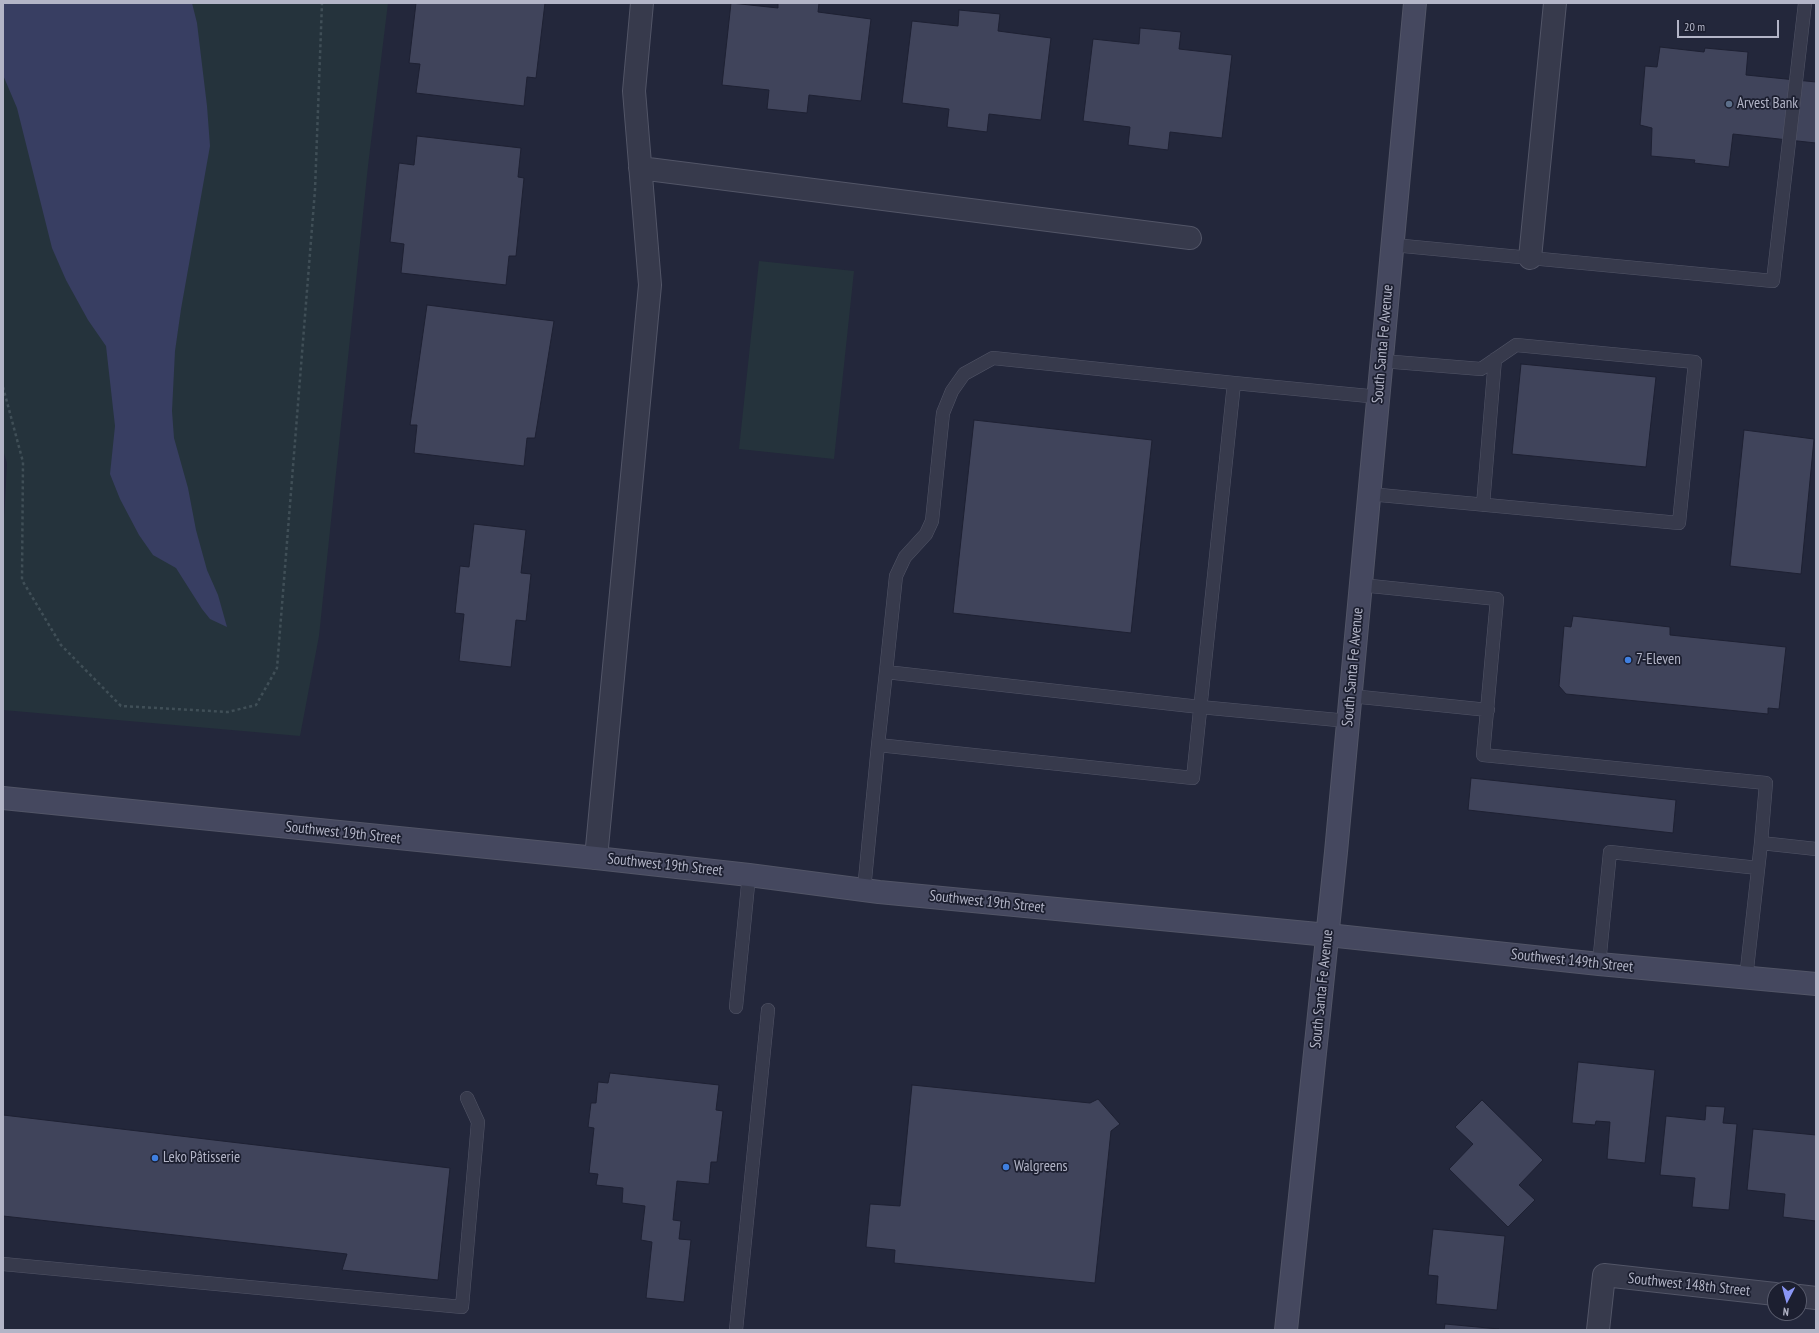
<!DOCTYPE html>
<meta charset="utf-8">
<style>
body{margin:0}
#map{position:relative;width:1819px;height:1333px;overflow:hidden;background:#23273b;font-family:"PT Sans Narrow",sans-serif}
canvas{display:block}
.frame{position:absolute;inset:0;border:4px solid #b3b5c7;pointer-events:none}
.north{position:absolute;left:1767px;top:1281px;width:40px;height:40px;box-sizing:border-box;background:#1c1f30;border:1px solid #585b6c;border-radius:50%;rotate:186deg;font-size:11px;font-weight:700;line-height:16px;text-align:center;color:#b3b5c7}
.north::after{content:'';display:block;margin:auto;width:14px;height:18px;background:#8a96f5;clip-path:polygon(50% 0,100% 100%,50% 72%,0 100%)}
.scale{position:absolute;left:1677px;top:20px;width:102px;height:18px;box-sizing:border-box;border:2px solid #b3b5c7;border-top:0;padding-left:5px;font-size:12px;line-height:14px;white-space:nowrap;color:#b3b5c7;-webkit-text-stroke:3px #1c1f30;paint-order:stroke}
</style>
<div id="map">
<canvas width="1819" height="1333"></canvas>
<div class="frame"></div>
<div class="north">N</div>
<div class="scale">20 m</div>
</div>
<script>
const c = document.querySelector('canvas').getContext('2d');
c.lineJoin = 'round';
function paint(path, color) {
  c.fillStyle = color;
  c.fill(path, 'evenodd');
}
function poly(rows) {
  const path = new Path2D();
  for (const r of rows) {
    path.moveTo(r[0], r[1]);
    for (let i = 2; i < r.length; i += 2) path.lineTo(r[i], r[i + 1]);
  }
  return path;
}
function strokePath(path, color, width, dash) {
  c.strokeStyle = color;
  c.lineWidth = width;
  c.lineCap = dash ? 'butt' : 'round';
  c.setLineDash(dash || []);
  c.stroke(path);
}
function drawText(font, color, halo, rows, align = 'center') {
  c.font = font + ' "PT Sans Narrow",sans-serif';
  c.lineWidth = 3.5;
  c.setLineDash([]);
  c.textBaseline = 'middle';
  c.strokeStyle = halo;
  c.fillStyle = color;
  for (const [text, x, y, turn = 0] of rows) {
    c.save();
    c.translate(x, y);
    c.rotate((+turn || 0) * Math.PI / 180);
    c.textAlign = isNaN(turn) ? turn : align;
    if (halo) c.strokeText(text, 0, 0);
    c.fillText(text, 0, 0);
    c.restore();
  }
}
const green = poly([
 [3,3,388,3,368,166,319,636,300,736,3,710,3,539,7,463,3,450],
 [759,261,854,271,834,459,739,449]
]);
const water = poly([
 [3,3,192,3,197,23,207,106,210,146,181,309,175,351,172,411,174,438,188,488,196,530,207,570,218,595,227,627,210,619,202,609,176,568,153,555,139,535,120,499,110,474,115,426,106,346,88,320,66,280,52,248,17,108,3,75]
]);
const building = poly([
 [416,3,545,3,536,78,527,77,524,106,416,93,420,64,409,63,416,3],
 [731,3,778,8,778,3,819,3,818,12,871,19,861,101,809,95,807,113,767,109,769,90,722,85,731,3],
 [959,10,1000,14,998,31,1051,38,1041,120,989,114,987,132,947,127,949,109,902,103,912,21,958,26,959,10],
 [1140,28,1181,32,1179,49,1232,55,1222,138,1170,132,1168,150,1128,145,1130,127,1083,121,1093,39,1139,44,1140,28],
 [1660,47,1704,52,1705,48,1748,52,1746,75,1816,82,1816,143,1733,134,1729,167,1694,163,1695,160,1651,156,1652,128,1640,125,1645,66,1657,67,1660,47],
 [417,136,521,148,518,177,524,178,516,256,509,256,506,285,401,273,404,244,390,242,399,163,414,165,417,136],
 [427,305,554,321,535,438,527,438,524,466,414,453,417,425,410,425,427,305],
 [1521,364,1656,377,1646,467,1512,454,1521,364],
 [974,420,1152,440,1131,633,953,613,974,420],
 [1744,430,1814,439,1801,574,1730,566,1744,430],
 [474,524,526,530,521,573,531,574,526,621,516,620,511,667,459,661,464,614,455,613,460,566,469,567,474,524],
 [1573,616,1670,627,1670,635,1786,647,1779,709,1768,708,1768,714,1566,694,1559,686,1564,626,1571,627,1573,616],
 [1471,778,1676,800,1673,833,1468,810,1471,778],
 [1578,1062,1655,1070,1645,1163,1607,1159,1610,1122,1596,1121,1595,1125,1572,1123,1578,1062],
 [610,1073,719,1085,716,1110,723,1111,717,1162,711,1162,709,1184,677,1181,673,1220,681,1221,679,1239,691,1240,684,1302,646,1298,652,1242,641,1240,645,1206,622,1203,623,1188,596,1185,598,1174,589,1173,594,1128,588,1127,591,1103,596,1103,598,1082,608,1083,610,1073],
 [912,1085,1090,1103,1098,1099,1120,1124,1111,1131,1095,1283,894,1263,895,1250,866,1247,870,1204,900,1206,912,1085],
 [1482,1100,1543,1160,1519,1185,1535,1200,1508,1227,1449,1169,1473,1144,1455,1127,1482,1100],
 [1706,1106,1725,1107,1723,1123,1737,1124,1729,1210,1692,1207,1695,1178,1660,1175,1666,1116,1705,1120,1706,1106],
 [3,1115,450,1168,438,1280,342,1270,347,1254,3,1216,3,1115],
 [1753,1129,1816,1135,1816,1221,1783,1217,1785,1194,1747,1190,1753,1129],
 [1433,1229,1505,1236,1497,1310,1436,1304,1438,1276,1428,1275,1433,1229],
 [1445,1324,1499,1329,1444,1330,1445,1324]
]);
const path = poly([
 [3,387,23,462,22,580,61,645,121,706,228,712,256,705,277,668,315,190,322,3]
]);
const lane = poly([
 [1393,245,1773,281,1805,3],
 [1369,494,1679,523,1695,362,1516,345,1481,369,1382,361],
 [1483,505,1495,359],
 [1361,585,1497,599,1483,755,1766,783,1761,843,1746,978],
 [886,672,896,576,905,557,926,534,932,521,943,413,952,391,964,374,993,358,1234,383],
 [1351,696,1488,710],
 [878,745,886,672,1200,707,1348,721],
 [1761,843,1816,849],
 [864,890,878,745,1193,778,1234,383,1379,397],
 [1599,964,1610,852,1758,868],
 [736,1007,749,875],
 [3,1264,462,1307,478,1122,467,1098],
 [736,1330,768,1010]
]);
const street = poly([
 [640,168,1190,238],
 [1530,258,1555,3],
 [596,858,650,285,634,91,642,3],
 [1799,1296,1816,1298],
 [1598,1330,1604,1275,1775,1294]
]);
const secondary = poly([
 [3,798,596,858,749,875,879,892,1328,935,1599,964,1816,984],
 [1286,1330,1336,852,1415,3]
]);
const markers = [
 [1729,104,4,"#5c6f8a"],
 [1628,660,4,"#3f7fe0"],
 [155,1158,4,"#3f7fe0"],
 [1006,1167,4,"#3f7fe0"]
];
const poiNames = [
 ["Arvest Bank",1737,104],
 ["7-Eleven",1636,660],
 ["Leko Pâtisserie",163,1158],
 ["Walgreens",1014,1167]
];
const streetNames = [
 ["South Santa Fe Avenue",1383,344,-85],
 ["South Santa Fe Avenue",1353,667,-85],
 ["Southwest 19th Street",343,833,6],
 ["Southwest 19th Street",665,865,6],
 ["Southwest 19th Street",987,902,6],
 ["Southwest 149th Street",1572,961,6],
 ["South Santa Fe Avenue",1322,989,-84],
 ["Southwest 148th Street",1689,1285,6]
];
paint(green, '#25333c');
paint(water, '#383e62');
paint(building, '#40445b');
strokePath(building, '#1e2133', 1);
strokePath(lane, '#525567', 14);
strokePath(street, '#525567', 24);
strokePath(secondary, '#525567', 24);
strokePath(path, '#404f57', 2.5, [3, 3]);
strokePath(lane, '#373a4c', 13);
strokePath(street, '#373a4c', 22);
strokePath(secondary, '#45485f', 22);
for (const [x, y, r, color] of markers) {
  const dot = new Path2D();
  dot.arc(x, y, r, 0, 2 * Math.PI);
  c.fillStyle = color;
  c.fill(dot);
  strokePath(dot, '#1c1f30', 1.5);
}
drawText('15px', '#b3b5c7', '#1c1f30', poiNames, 'left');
drawText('15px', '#b3b5c7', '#1c1f30', streetNames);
</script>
